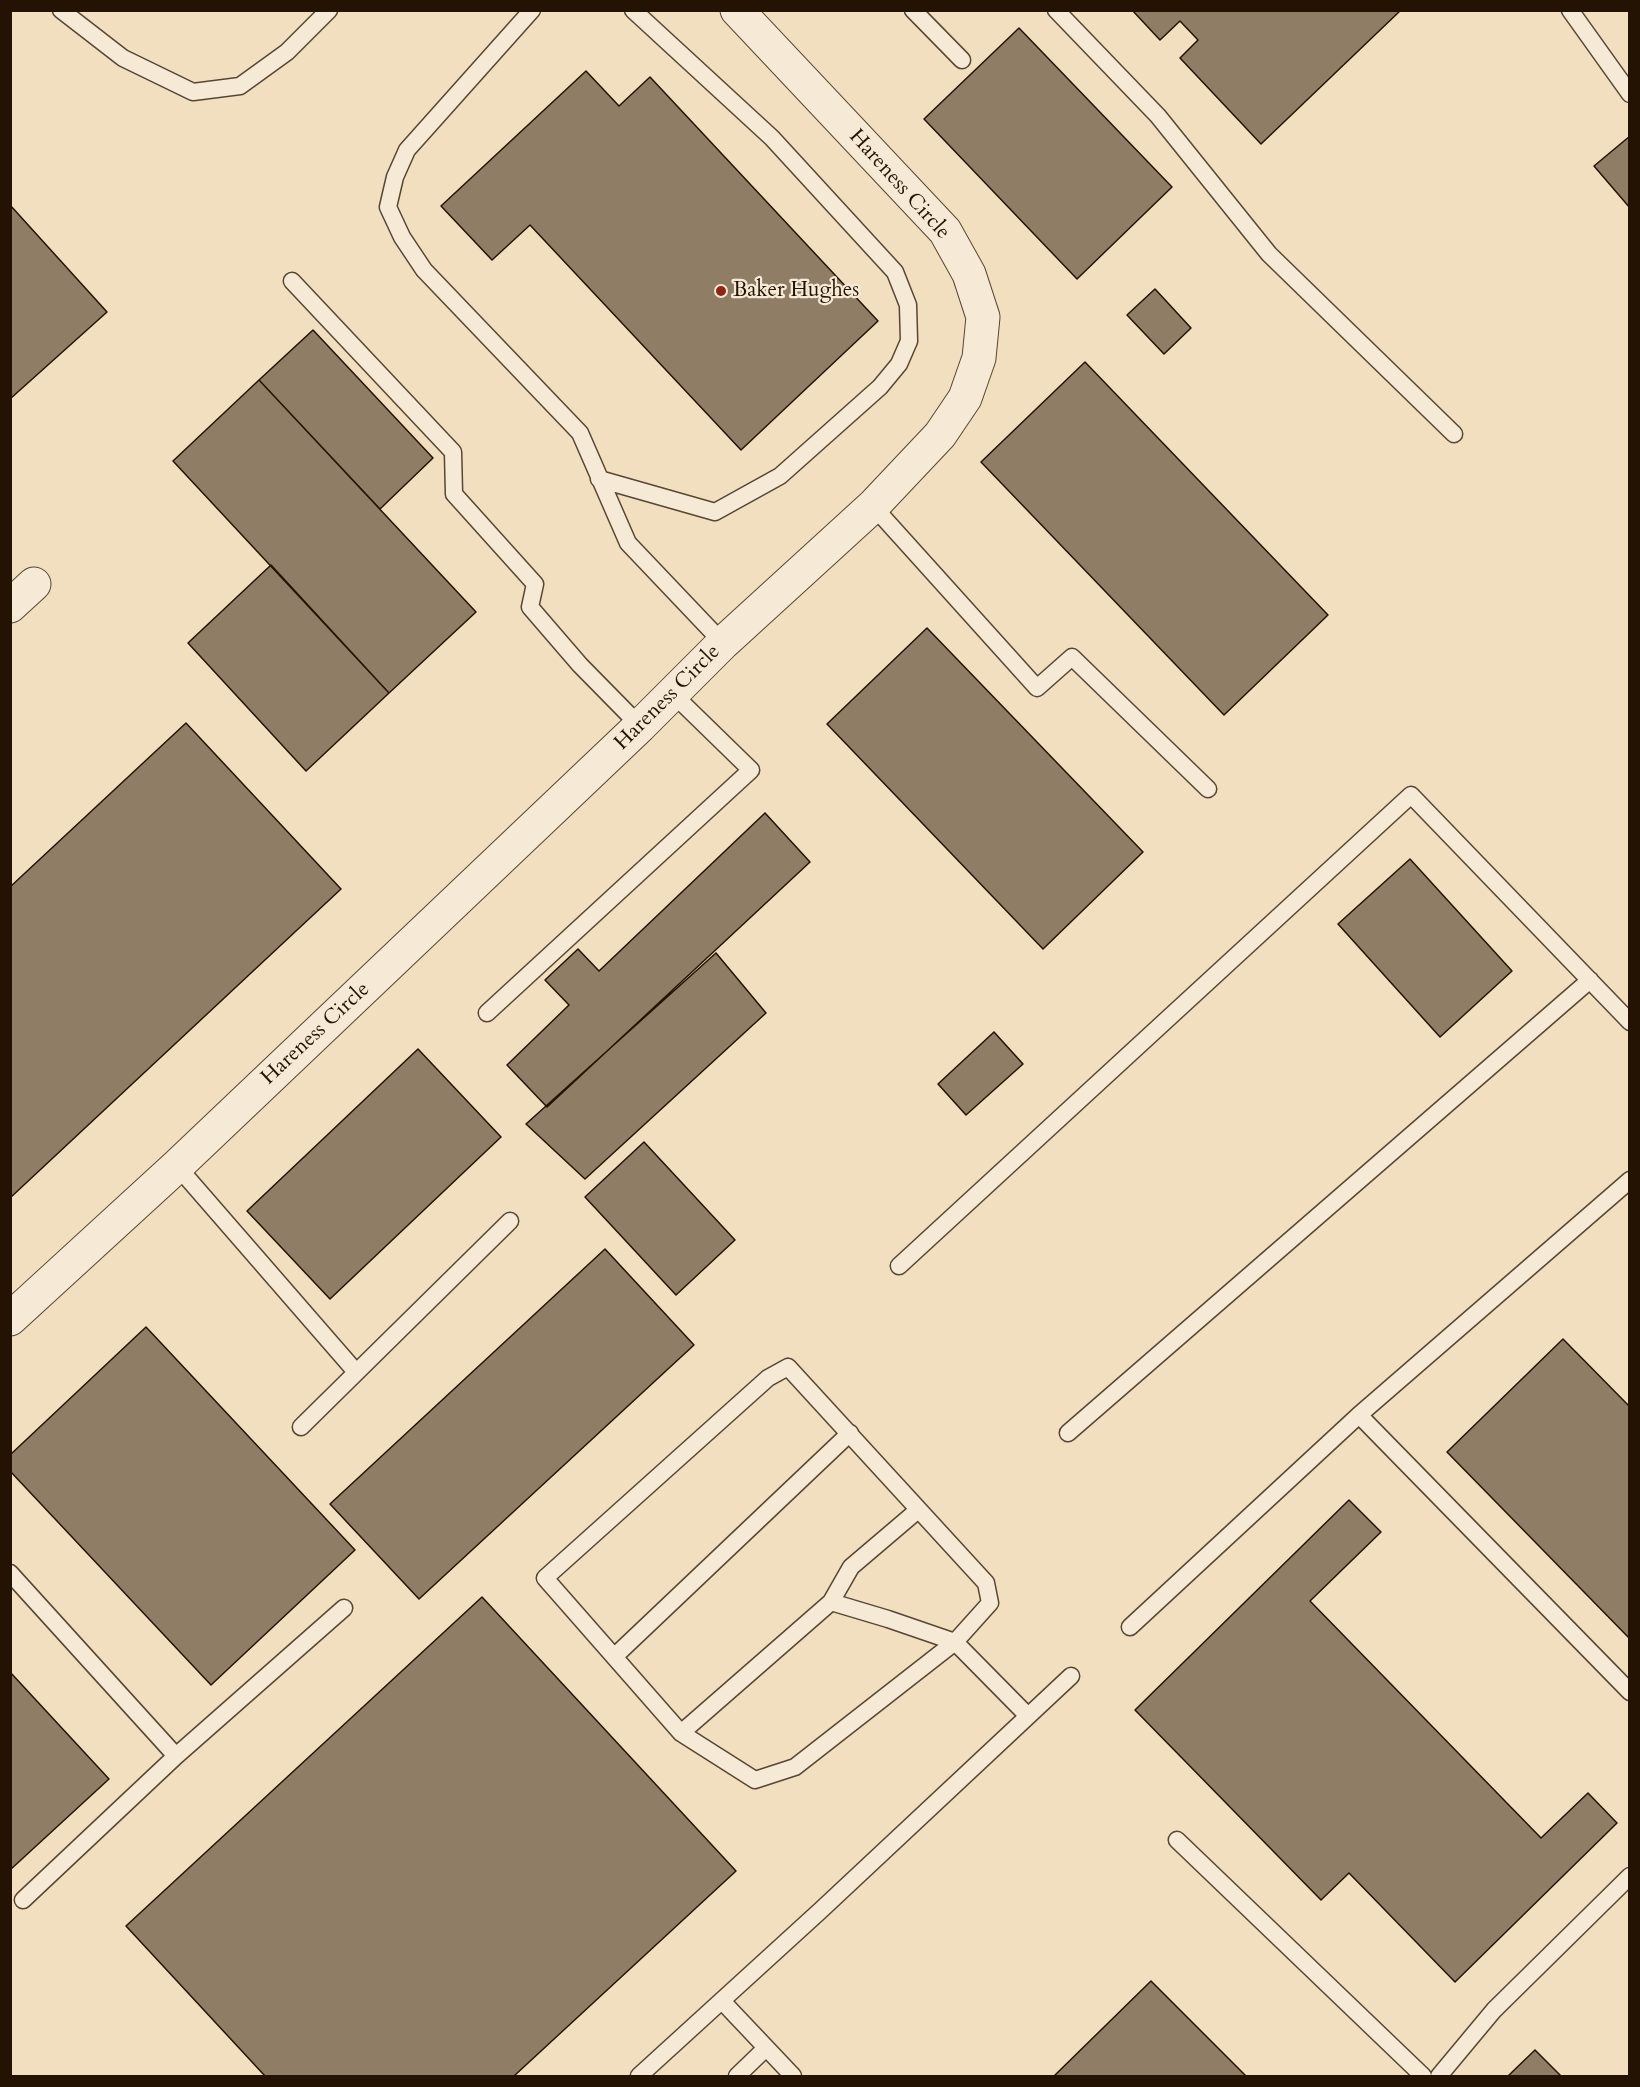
<!DOCTYPE html>
<style>
body{margin:0}
#map{position:relative;width:1640px;height:2087px;overflow:hidden;background:#f1dfc0;font-family:Cardo,serif}
canvas{display:block}
.frame{position:absolute;inset:0;border:12px solid #241303;pointer-events:none}
</style>
<div id="map">
<canvas width="1640" height="2087"></canvas>
<div class="frame"></div>
</div>
<script>
const c = document.querySelector('canvas').getContext('2d');
c.lineJoin = 'round';
function paint(path, color) {
  c.fillStyle = color;
  c.fill(path, 'evenodd');
}
function poly(rows) {
  const path = new Path2D();
  for (const r of rows) {
    path.moveTo(r[0], r[1]);
    for (let i = 2; i < r.length; i += 2) path.lineTo(r[i], r[i + 1]);
  }
  return path;
}
function strokePath(path, color, width, dash) {
  c.strokeStyle = color;
  c.lineWidth = width;
  c.lineCap = dash ? 'butt' : 'round';
  c.setLineDash(dash || []);
  c.stroke(path);
}
function drawText(font, color, halo, rows, align = 'center') {
  c.font = font + ' Cardo,serif';
  c.lineWidth = 4.5;
  c.setLineDash([]);
  c.textBaseline = 'middle';
  c.strokeStyle = halo;
  c.fillStyle = color;
  for (const [text, x, y, turn = 0] of rows) {
    c.save();
    c.translate(x, y);
    c.rotate((+turn || 0) * Math.PI / 180);
    c.textAlign = isNaN(turn) ? turn : align;
    if (halo) c.strokeText(text, 0, 0);
    c.fillText(text, 0, 0);
    c.restore();
  }
}
const building = poly([
 [1132,10,1401,10,1261,144,1180,58,1198,40,1180,21,1160,40,1132,10],
 [1019,28,1172,187,1077,279,924,119,1019,28],
 [586,71,619,106,650,77,878,321,741,450,530,225,492,260,441,206,586,71],
 [1630,136,1630,208,1594,166,1630,136],
 [10,205,107,312,10,399,10,205],
 [1155,289,1191,328,1164,354,1127,315,1155,289],
 [313,330,433,458,380,509,259,380,313,330],
 [1085,362,1328,615,1224,715,981,462,1085,362],
 [259,380,476,612,389,693,173,461,259,380],
 [271,565,389,693,306,771,188,643,271,565],
 [927,628,1143,852,1043,949,827,724,927,628],
 [186,723,341,889,10,1198,10,887,186,723],
 [765,813,810,862,547,1107,507,1065,569,1005,545,980,578,949,599,971,765,813],
 [1410,859,1512,971,1440,1037,1338,924,1410,859],
 [716,953,766,1013,585,1179,526,1124,716,953],
 [994,1032,1023,1064,966,1115,938,1084,994,1032],
 [418,1049,501,1137,330,1299,247,1211,418,1049],
 [644,1142,735,1240,676,1295,585,1197,644,1142],
 [605,1249,694,1345,419,1599,330,1504,605,1249],
 [146,1327,355,1550,211,1685,10,1471,10,1455,146,1327],
 [1563,1339,1630,1407,1630,1639,1447,1452,1563,1339],
 [1349,1500,1381,1532,1310,1601,1541,1838,1588,1793,1617,1823,1455,1982,1349,1873,1321,1900,1135,1710,1349,1500],
 [482,1597,736,1871,514,2076,265,2076,126,1926,482,1597],
 [10,1672,109,1779,10,1870,10,1672],
 [1151,1981,1246,2076,1054,2076,1151,1981],
 [1535,2050,1561,2076,1508,2076,1535,2050]
]);
const lane = poly([
 [61,10,123,58,193,92,240,86,287,52,329,10],
 [532,10,407,150,395,177,388,207,402,237,424,270,580,433,628,543,723,643],
 [913,10,962,60],
 [1056,10,1158,116,1269,254,1454,434],
 [1570,10,1630,94],
 [292,281,453,452,454,494,535,584,530,607,580,665,640,726],
 [599,479,715,512,780,476,880,387,899,364,909,341,908,305,895,272,772,138,633,10],
 [873,506,1037,688,1072,657,1208,789],
 [487,1013,751,770,673,694],
 [177,1166,356,1372],
 [899,1266,1411,795,1630,1022],
 [788,1367,986,1583,990,1603,955,1642,795,1767,755,1780,681,1733,545,1578,768,1378,788,1367],
 [1359,1415,1630,1692],
 [301,1427,510,1221],
 [1068,1433,1590,980],
 [10,1573,176,1756,344,1608],
 [831,1602,888,1619,955,1642,1028,1716],
 [1130,1627,1359,1415,1630,1180],
 [615,1656,850,1433],
 [681,1733,831,1602,851,1567,918,1510],
 [1177,1840,1423,2076],
 [23,1900,176,1756],
 [722,2001,793,2076],
 [639,2076,821,1910,1071,1676],
 [737,2076,766,2048],
 [1439,2076,1494,2010,1630,1876]
]);
const street = poly([
 [10,606,34,584],
 [10,1319,177,1166,640,726,723,643,873,506,940,435,965,398,979,358,983,317,969,274,945,231,737,10]
]);
const markers = [
 [721,291,6,"#8f2418"]
];
const streetNames = [
 ["Hareness Circle",899,185,48],
 ["Hareness Circle",668,698,-45],
 ["Hareness Circle",316,1034,-43]
];
const poiNames = [
 ["Baker Hughes",733,291]
];
paint(building, '#8f7d65');
strokePath(building, '#241303', 1.5);
strokePath(lane, '#574632', 19);
strokePath(street, '#574632', 35);
strokePath(lane, '#f6ead6', 16);
strokePath(street, '#f6ead6', 33);
for (const [x, y, r, color] of markers) {
  const dot = new Path2D();
  dot.arc(x, y, r, 0, 2 * Math.PI);
  c.fillStyle = color;
  c.fill(dot);
  strokePath(dot, '#f6ead6', 2);
}
drawText('21px', '#241303', '#f6ead6', streetNames);
drawText('21px', '#241303', '#f6ead6', poiNames, 'left');
</script>
